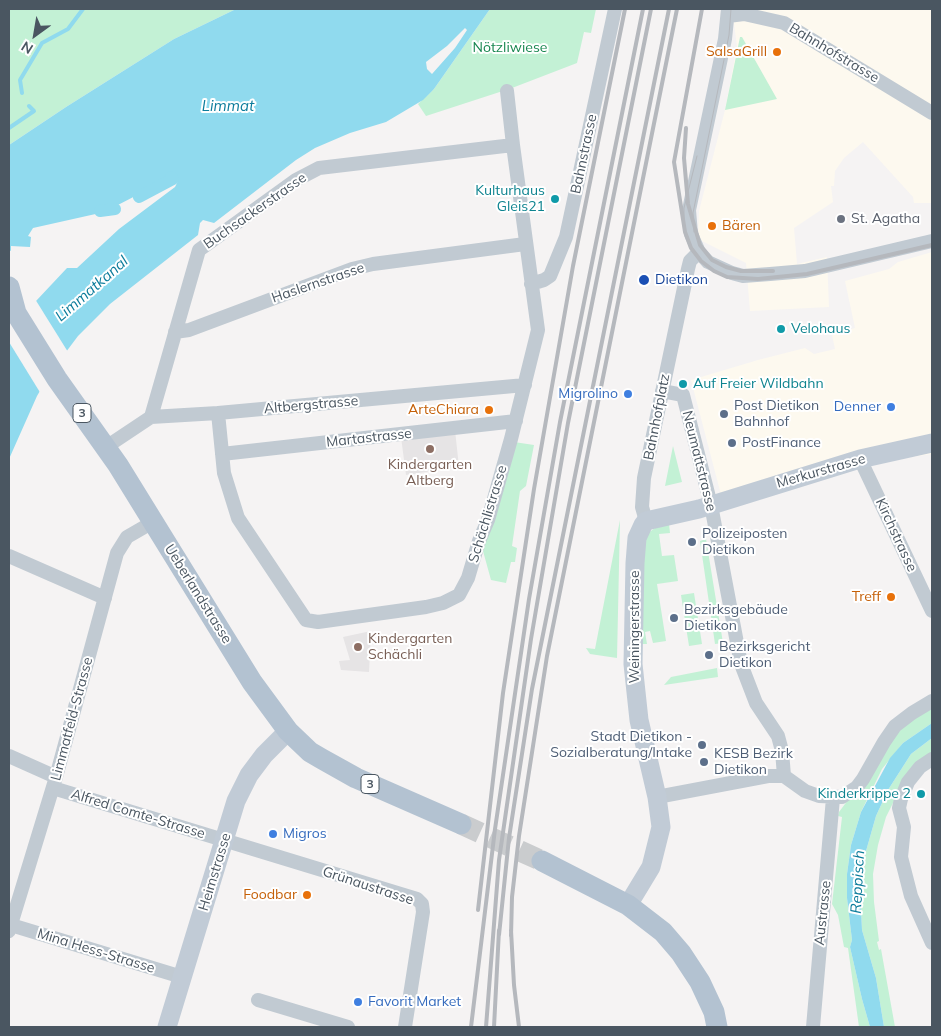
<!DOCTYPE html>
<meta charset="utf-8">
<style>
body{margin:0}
#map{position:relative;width:941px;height:1036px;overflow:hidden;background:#f5f3f3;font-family:Mulish,sans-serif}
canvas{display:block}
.frame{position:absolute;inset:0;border:10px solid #4a5661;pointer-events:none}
.north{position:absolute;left:10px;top:10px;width:50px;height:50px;-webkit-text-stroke:4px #fff;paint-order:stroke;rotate:212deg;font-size:14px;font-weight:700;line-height:20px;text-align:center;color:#4a5661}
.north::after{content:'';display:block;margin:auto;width:18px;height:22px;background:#4a5661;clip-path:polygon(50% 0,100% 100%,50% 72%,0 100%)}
</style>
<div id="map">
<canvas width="941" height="1036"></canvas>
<div class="frame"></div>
<div class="north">N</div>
</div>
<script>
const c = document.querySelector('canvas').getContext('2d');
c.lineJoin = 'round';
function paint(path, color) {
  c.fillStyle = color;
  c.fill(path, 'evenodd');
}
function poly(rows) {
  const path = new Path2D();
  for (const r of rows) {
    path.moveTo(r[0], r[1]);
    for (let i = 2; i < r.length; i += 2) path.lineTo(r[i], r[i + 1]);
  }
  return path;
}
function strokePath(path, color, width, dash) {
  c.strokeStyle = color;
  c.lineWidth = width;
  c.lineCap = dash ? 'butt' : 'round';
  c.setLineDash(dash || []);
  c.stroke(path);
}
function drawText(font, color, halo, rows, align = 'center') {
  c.font = font + ' Mulish,sans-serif';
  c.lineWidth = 4;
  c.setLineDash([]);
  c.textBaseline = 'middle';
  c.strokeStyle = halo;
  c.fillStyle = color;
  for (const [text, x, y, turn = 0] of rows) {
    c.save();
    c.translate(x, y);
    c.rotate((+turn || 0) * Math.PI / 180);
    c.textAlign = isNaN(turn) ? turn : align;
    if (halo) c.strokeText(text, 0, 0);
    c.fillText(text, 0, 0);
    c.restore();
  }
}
const commercial = poly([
 [735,9,932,9,932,203,914,203,913,197,863,142,844,158,835,171,834,186,831,186,833,202,794,228,797,264,827,257,829,307,750,311,746,263,698,239,699,211,725,110,737,47,734,23],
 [932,252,932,454,875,462,725,510,691,380,758,360,805,348,814,354,835,349,832,335,855,328,845,281,889,269,898,262]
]);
const education = poly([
 [455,430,459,467,406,475,401,437],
 [371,631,369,672,341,670,339,661,350,660,343,637]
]);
const green = poly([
 [9,9,236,9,174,39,66,107,9,145],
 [490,9,596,9,591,33,584,32,577,63,512,88,426,116,418,104,434,89],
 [740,37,742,37,777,99,725,110],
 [514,442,534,445,526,486,520,491,512,546,517,548,515,562,511,562,506,583,491,580,483,551],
 [673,446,682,482,665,486],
 [620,520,617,658,590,654,586,648,595,649],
 [669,524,670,533,659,534,662,556,674,555,678,581,657,584,666,641,653,643,650,631,645,632,647,644,642,644,642,548,648,533,655,528],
 [706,539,723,643,715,644,700,541],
 [694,593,702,644,689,646,681,595],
 [717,668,718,677,664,685,671,677],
 [932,707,932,723,903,743,882,769,861,812,851,845,847,874,847,898,852,940,850,947,862,999,870,1027,859,1027,848,948,844,947,838,915,832,904,842,817,838,816,839,812,904,725],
 [932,738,932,753,898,793,886,817,878,845,873,874,874,902,879,941,877,942,879,950,881,949,895,1027,884,1027,876,978,862,930,861,909,864,858,876,816,888,790,911,754]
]);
const water = poly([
 [236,9,490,9,434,89,423,100,386,122,350,133,315,148,296,160,214,223,203,220,200,223,198,235,110,304,78,336,51,372,37,396,9,459,9,339,36,301,67,268,77,268,119,229,175,187,178,181,174,176,114,207,100,211,100,213,33,228,28,236,25,235,31,237,30,247,11,246,11,251,9,250,9,145,66,107,174,39],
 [465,28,467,30,455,48,432,74,427,69,426,62,447,46],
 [932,723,932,738,911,754,888,790,876,816,864,858,861,909,862,930,876,978,884,1027,870,1027,862,999,850,947,852,940,847,898,847,874,851,845,861,812,890,758,903,743]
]);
const pier = poly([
 [35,299,68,352,41,394,9,342,9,335]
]);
const stream = poly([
 [22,93,20,80,42,43,68,29,83,9],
 [9,128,34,111,29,106]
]);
const canal = poly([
 [139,197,173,179,171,177],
 [100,211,115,209]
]);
const primaryTunnel = poly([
 [461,824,542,861]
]);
const street = poly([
 [728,9,725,39,689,210,691,234,699,252,708,262,732,273,743,276,770,274,805,271,932,241],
 [728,16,744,14,784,23,932,113],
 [507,91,513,145],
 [531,284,544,280,550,276,566,237,615,9],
 [175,332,189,330,352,269,373,264,525,244],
 [662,391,683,395,711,505,741,664,756,703,778,736,782,751,784,776],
 [151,417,199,250,296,180,319,168,513,145,538,330,511,439,488,520,479,541,468,578,459,595,443,603,426,607,318,622,306,620,238,518,224,473,218,413],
 [106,447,151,417,218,413,525,385],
 [222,454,516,421],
 [860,459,932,611],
 [646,521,642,507,644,478,688,269,690,261,699,252],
 [9,556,105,598],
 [9,756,56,777],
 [932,759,920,767,908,782,901,799,899,808,904,827,901,857,911,896,932,943],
 [53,788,417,899,422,904,423,912,405,1027],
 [657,797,768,776,784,776,805,791,819,796,842,797,857,787,863,779,884,742,895,726,912,713,932,701],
 [11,925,182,977],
 [9,931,56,777,117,553,127,537,153,522],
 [258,1000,348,1027],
 [813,1027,833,798]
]);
const secondary = poly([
 [628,905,651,867,661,827,657,797,639,720,633,664,635,563,637,538,643,525,646,521,699,509,860,459,932,443],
 [167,1027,236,801,249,775,264,755,288,731]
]);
const primary = poly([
 [9,287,16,313,57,379,118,465,252,682,288,731,310,752,322,759,356,778,461,824],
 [542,861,628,905,663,932,681,953,700,982,714,1012,717,1027]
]);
const tram = poly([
 [684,228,684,208,697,156],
 [694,232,693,213,729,35,731,9]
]);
const rail = poly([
 [702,9,674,162,685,232,691,248,701,261,714,271,727,277,758,279,807,274,932,245],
 [686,128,684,158,688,204,700,245,712,260,726,267,741,271,773,271],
 [478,910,503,693,534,489,573,266,625,9],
 [511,930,514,985,519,1027],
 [499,935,509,838,532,689,669,9],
 [511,936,512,897,519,836,547,656,677,9],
 [471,1027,495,829,529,599,560,422,643,9],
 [486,1027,499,860,531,639,568,423,651,9],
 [494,1027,499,930]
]);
const markers = [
 [777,52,5,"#e8710a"],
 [555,199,5,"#0f9aa8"],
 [841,219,5,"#6b7280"],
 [712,226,5,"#e8710a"],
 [644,280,6,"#1a4fb4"],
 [781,329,5,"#0f9aa8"],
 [683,384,5,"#0f9aa8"],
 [628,394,5,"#3f7fe0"],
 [891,407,5,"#3f7fe0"],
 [489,410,5,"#e8710a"],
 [724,414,5,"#5c6f8a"],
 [732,443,5,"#5c6f8a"],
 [430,449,5,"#8d6e63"],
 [692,542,5,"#5c6f8a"],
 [891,597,5,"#e8710a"],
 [674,618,5,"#5c6f8a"],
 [358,647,5,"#8d6e63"],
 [709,655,5,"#5c6f8a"],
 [702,745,5,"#5c6f8a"],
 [704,762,5,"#5c6f8a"],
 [921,794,5,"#0f9aa8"],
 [273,834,5,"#3f7fe0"],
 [307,895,5,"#e8710a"],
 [358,1002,5,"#3f7fe0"]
];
const shields = [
 [82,413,18],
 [370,784,18]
];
const shieldNames = [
 ["3",82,413],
 ["3",370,784]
];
const parkNames = [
 ["Nötzliwiese",510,48]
];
const foodNames = [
 ["SalsaGrill",767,52],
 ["Bären",722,226,"left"],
 ["ArteChiara",479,410],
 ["Treff",881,597],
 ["Foodbar",297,895]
];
const streetNames = [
 ["Bahnhofstrasse",834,53,31],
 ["Bahnstrasse",584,154,-78],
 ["Buchsackerstrasse",255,211,-35],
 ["Haslernstrasse",318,283,-19],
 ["Altbergstrasse",311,405,-5],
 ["Bahnhofplatz",657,417,-79],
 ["Martastrasse",369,438,-6],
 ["Neumattstrasse",699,461,76],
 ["Merkurstrasse",821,471,-16],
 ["Schächlistrasse",488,514,-73],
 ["Kirchstrasse",896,535,65],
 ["Ueberlandstrasse",198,594,58],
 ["Weiningerstrasse",635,627,-90],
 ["Limmatfeld-Strasse",72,719,-75],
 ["Alfred Comte-Strasse",138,814,17],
 ["Heimstrasse",215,872,-73],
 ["Grünaustrasse",368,886,18],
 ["Austrasse",823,913,-84],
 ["Mina Hess-Strasse",96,951,17]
];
const cultureNames = [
 ["Kulturhaus",545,191],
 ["Gleis21",545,207],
 ["Velohaus",791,329,"left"],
 ["Auf Freier Wildbahn",693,384,"left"],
 ["Kinderkrippe 2",911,794]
];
const worshipNames = [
 ["St. Agatha",851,219]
];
const transitNames = [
 ["Dietikon",655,280]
];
const shopNames = [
 ["Migrolino",618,394],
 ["Denner",881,407],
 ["Migros",283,834,"left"],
 ["Favorit Market",368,1002,"left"]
];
const serviceNames = [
 ["Post Dietikon",734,406],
 ["Bahnhof",734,422],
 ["PostFinance",742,443],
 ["Polizeiposten",702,534],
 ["Dietikon",702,550],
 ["Bezirksgebäude",684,610],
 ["Dietikon",684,626],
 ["Bezirksgericht",719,647],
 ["Dietikon",719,663],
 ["Stadt Dietikon -",692,737,"right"],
 ["Sozialberatung/Intake",692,753,"right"],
 ["KESB Bezirk",714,754],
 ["Dietikon",714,770]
];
const educationNames = [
 ["Kindergarten",430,465],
 ["Altberg",430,481],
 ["Kindergarten",368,639,"left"],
 ["Schächli",368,655,"left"]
];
const waterNames = [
 ["Limmat",228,106],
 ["Limmatkanal",92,289,-41],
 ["Reppisch",858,882,-87]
];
paint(commercial, '#fdf9ef');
paint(education, '#e6e4e5');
paint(green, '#c3f1d5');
paint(water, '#90daee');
paint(pier, '#f5f3f3');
strokePath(stream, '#90daee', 4);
strokePath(canal, '#90daee', 12);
strokePath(primaryTunnel, '#caccce', 21, [21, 11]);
strokePath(street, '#c1cad2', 14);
strokePath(secondary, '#c1cbd6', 19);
strokePath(primary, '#b3c2d1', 21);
strokePath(tram, '#b5b8bd', 1);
strokePath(rail, '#b5b8bd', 4);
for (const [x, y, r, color] of markers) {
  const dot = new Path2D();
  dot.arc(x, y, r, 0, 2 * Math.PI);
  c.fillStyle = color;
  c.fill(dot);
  strokePath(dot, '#fff', 2);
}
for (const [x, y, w] of shields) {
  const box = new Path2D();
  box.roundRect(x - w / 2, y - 9.5, w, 19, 4);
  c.fillStyle = '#fff';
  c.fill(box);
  strokePath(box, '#4a5661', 1);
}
drawText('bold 12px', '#4a5661', null, shieldNames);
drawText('14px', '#17864f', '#fff', parkNames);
drawText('14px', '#c56008', '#fff', foodNames, 'right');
drawText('14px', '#4a5661', '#fff', streetNames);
drawText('14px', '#0d838f', '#fff', cultureNames, 'right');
drawText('14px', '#5b616d', '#fff', worshipNames, 'left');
drawText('14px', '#164399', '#fff', transitNames, 'left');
drawText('14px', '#366cbe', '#fff', shopNames, 'right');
drawText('14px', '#4e5e75', '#fff', serviceNames, 'left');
drawText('14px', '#785e54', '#fff', educationNames);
drawText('italic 15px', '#0c7c9b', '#fff', waterNames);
</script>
